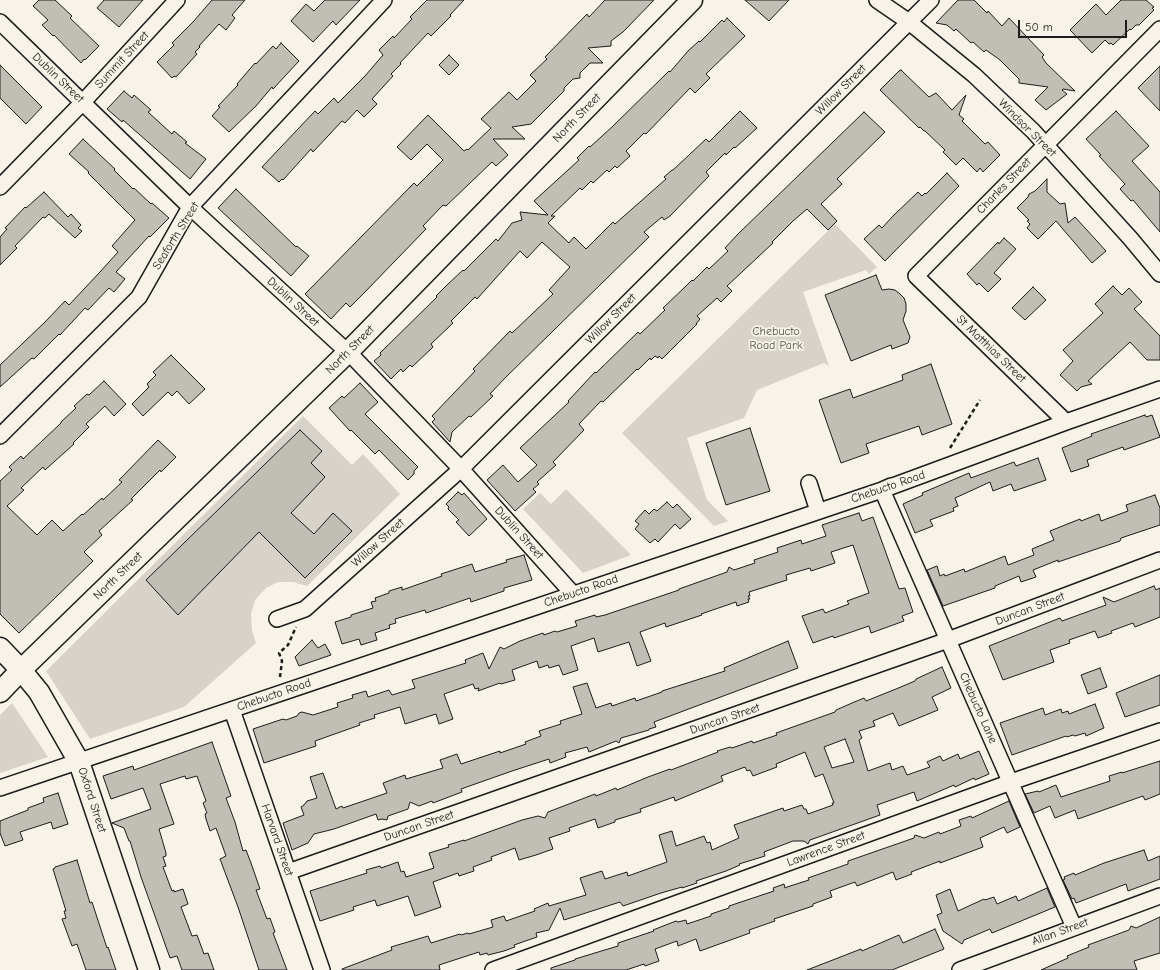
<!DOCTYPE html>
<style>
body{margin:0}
#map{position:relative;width:1160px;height:970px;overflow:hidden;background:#f7f3e8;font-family:"Comic Neue",sans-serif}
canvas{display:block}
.scale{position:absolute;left:1018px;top:20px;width:109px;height:18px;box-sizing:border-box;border:2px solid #1c1c1c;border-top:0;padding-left:5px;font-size:12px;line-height:14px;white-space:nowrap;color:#1c1c1c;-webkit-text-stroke:3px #f7f3e8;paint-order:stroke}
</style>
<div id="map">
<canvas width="1160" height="970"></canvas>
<div class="scale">50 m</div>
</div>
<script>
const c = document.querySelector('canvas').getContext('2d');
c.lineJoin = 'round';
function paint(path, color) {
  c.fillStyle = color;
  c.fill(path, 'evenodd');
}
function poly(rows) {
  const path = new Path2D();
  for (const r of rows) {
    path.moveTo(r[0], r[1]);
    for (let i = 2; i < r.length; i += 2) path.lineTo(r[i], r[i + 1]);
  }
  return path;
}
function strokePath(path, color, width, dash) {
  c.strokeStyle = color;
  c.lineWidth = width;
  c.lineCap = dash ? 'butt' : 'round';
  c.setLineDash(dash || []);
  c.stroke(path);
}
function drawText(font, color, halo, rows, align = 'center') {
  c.font = font + ' "Comic Neue",sans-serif';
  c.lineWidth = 3.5;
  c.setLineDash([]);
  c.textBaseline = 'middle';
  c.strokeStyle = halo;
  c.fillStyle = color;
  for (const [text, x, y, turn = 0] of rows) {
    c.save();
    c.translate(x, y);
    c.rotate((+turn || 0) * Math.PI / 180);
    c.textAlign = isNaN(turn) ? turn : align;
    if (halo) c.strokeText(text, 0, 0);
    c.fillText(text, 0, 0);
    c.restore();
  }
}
const green = poly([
 [835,224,877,267,869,274,866,270,803,292,829,366,824,363,757,390,744,418,687,438,707,500,728,521,714,526,622,433],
 [303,416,352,465,363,454,400,494,307,586,293,582,278,582,266,588,255,600,251,614,252,631,256,643,184,707,90,739,46,671],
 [566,489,631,555,583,573,523,509,540,493,551,504],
 [12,703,48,757,0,773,0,715]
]);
const building = poly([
 [39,0,55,0,72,16,70,18,99,46,85,60,84,59,81,63,54,35,53,36,42,25,48,20,33,6,39,0],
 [104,0,143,0,119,27,97,8,104,0],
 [212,0,245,0,232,15,235,18,226,30,219,24,199,46,200,47,195,52,197,54,176,77,174,76,172,78,157,62,174,45,172,43,193,22,212,0],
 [325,0,360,0,336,25,333,21,313,42,291,21,306,4,314,11,325,0],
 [427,0,464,0,450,15,451,16,431,36,428,33,400,63,401,64,391,74,393,76,372,99,377,104,364,117,357,110,345,123,342,121,313,152,311,149,283,180,282,179,279,182,262,167,315,111,318,114,334,98,338,103,365,76,383,55,379,50,393,36,394,38,412,19,410,17,427,0],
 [605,0,654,0,623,32,611,41,611,46,588,48,603,63,590,63,580,73,580,78,573,79,564,88,564,91,531,124,512,127,525,139,493,139,508,155,496,166,492,162,446,206,443,205,423,226,426,229,364,293,350,307,346,303,331,319,305,294,414,183,417,186,443,160,427,144,411,160,397,147,428,115,464,151,467,149,468,150,491,128,481,119,509,92,517,100,536,81,530,75,547,59,545,57,587,14,589,17,605,0],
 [745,0,789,0,769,21,745,0],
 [958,0,974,0,987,13,988,11,1002,26,1009,18,1044,55,1042,57,1046,63,1075,91,1063,89,1062,90,1067,94,1046,110,1035,100,1048,87,1019,83,1019,79,1000,60,986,50,984,52,973,42,971,43,956,29,954,31,947,25,936,23,958,0],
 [1121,0,1146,0,1154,7,1152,8,1154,10,1139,25,1136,25,1131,30,1130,29,1113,45,1111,43,1109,44,1105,40,1092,53,1070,30,1096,4,1106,15,1121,0],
 [727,18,745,36,706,74,710,78,695,93,690,88,646,134,644,133,626,151,630,156,617,168,615,166,609,172,607,170,593,183,591,181,582,190,580,188,551,216,555,216,548,223,569,243,574,237,586,249,613,222,615,224,666,179,664,177,672,170,673,170,706,139,709,142,740,111,757,128,735,148,734,147,726,155,725,153,706,172,709,176,670,216,664,220,662,217,644,232,649,237,505,378,490,394,493,396,471,417,469,416,452,432,450,442,432,422,435,419,432,416,475,371,473,369,510,331,512,333,553,294,549,290,570,267,542,242,527,258,520,251,477,299,475,297,451,321,453,323,431,344,433,347,412,367,410,365,403,372,401,369,391,379,374,361,381,355,380,353,437,297,436,296,447,285,463,270,464,271,496,239,498,241,512,223,522,220,520,212,548,215,534,201,579,160,577,158,589,146,590,147,612,127,669,71,670,72,688,51,699,41,700,42,722,20,724,22,727,18],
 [281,43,299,61,273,89,272,87,256,106,229,132,212,116,220,107,218,106,238,85,237,84,255,63,256,64,273,46,276,49,281,43],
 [449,55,459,65,449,75,439,65,449,55],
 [0,65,42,107,26,124,0,98,0,65],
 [1160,66,1160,111,1138,88,1160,66],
 [901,70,929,97,936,93,952,110,966,95,959,115,964,119,962,121,985,144,988,142,1000,155,983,172,980,168,977,172,963,158,956,165,943,152,945,150,925,131,924,131,920,127,919,128,880,90,899,71,901,70],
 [124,91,132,98,134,95,151,110,148,112,172,134,174,131,187,142,185,143,206,159,190,179,123,120,122,122,107,109,124,91],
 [1116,111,1149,146,1132,161,1160,192,1160,232,1133,200,1131,201,1120,189,1125,184,1099,156,1101,155,1086,139,1116,111],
 [864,112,885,132,837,179,842,184,821,204,837,221,828,230,807,209,793,221,772,242,773,243,727,286,732,291,721,302,717,298,697,316,700,319,696,324,697,324,662,359,659,356,658,358,655,356,651,360,650,358,638,370,637,369,603,402,601,401,579,424,584,430,553,462,556,465,537,482,539,484,533,489,536,492,515,511,487,480,503,465,518,482,537,465,520,448,569,402,568,401,595,372,596,373,638,332,640,334,665,310,663,308,687,285,692,280,693,281,707,267,709,269,728,251,725,248,738,234,864,112],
 [83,139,115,169,114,170,133,189,134,188,151,204,152,203,169,218,150,237,149,236,116,272,125,279,114,292,109,288,88,310,85,308,60,335,59,334,34,359,32,358,0,387,0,365,45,322,65,301,69,305,100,272,118,252,112,246,135,220,88,173,89,172,69,154,83,139],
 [947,173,959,186,885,261,864,239,879,225,882,228,893,216,918,192,922,196,925,193,926,194,947,173],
 [1047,179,1047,192,1060,204,1065,203,1068,223,1075,217,1106,251,1092,263,1056,221,1038,239,1027,228,1030,224,1027,221,1029,220,1017,208,1028,197,1029,194,1035,191,1047,179],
 [236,189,296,247,297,246,309,256,291,276,218,208,236,189],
 [44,192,68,217,71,214,81,225,78,228,82,231,75,238,49,214,45,218,43,217,15,246,17,248,0,265,0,237,7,229,5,228,25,207,26,208,44,192],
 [1004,238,1016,249,994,273,1001,279,988,292,979,283,977,285,967,274,998,242,999,244,1004,238],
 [876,275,882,290,889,289,895,290,900,294,904,298,906,304,906,311,903,320,910,337,908,343,892,349,891,345,851,361,825,295,876,275],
 [1113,286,1122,295,1129,288,1142,302,1134,309,1160,336,1160,360,1147,360,1130,342,1088,381,1092,384,1081,387,1077,391,1060,375,1073,361,1063,350,1103,313,1095,304,1113,286],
 [1033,287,1046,300,1025,320,1012,308,1033,287],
 [171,355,205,389,189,404,177,391,172,396,168,392,143,416,132,404,149,387,147,384,156,375,153,372,171,355],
 [931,364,952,424,922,435,919,426,866,444,869,453,841,463,819,400,850,389,853,398,903,380,902,375,931,364],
 [104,381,126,404,114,416,105,406,86,424,89,427,73,443,74,444,45,470,43,467,21,488,24,490,7,506,37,535,52,520,63,531,82,514,83,515,102,498,103,500,122,482,119,480,158,440,176,457,161,472,160,470,131,499,133,500,99,531,102,535,84,552,93,561,19,633,0,614,0,481,12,470,9,467,21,456,23,459,61,423,61,422,76,408,74,406,87,394,89,395,104,381],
 [360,383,378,402,365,414,418,467,414,471,414,474,408,480,379,450,375,454,351,430,350,431,329,408,342,396,344,398,360,383],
 [1145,415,1146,417,1152,415,1160,437,1124,450,1123,447,1087,460,1089,466,1071,472,1062,448,1092,436,1091,434,1145,415],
 [750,428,770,491,726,505,706,443,750,428],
 [300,430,322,451,311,463,325,477,291,513,314,534,333,513,352,531,305,578,259,532,178,615,146,580,300,430],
 [1038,458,1046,480,1014,491,1011,484,993,491,990,482,955,498,958,506,953,508,954,511,930,520,933,526,915,533,903,504,923,495,922,493,969,473,971,478,1014,462,1016,466,1038,458],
 [458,492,462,495,464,493,487,519,469,536,456,522,459,520,448,509,449,507,446,504,458,492],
 [1155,495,1160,508,1160,525,1121,538,1120,541,1058,562,1058,560,1033,570,1036,577,1021,582,1019,576,995,586,995,588,943,606,927,570,937,566,940,576,944,574,945,576,964,569,965,572,1005,556,1008,565,1034,555,1032,549,1054,540,1050,531,1080,519,1081,521,1099,514,1101,521,1128,511,1126,505,1155,495],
 [667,502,673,508,677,504,691,519,680,529,675,524,658,542,655,539,650,543,635,529,639,524,635,521,645,510,649,514,654,509,657,511,667,502],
 [859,513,862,521,873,517,899,589,905,588,913,612,902,616,904,621,871,633,869,626,834,638,833,636,813,643,802,616,823,609,825,613,849,604,847,601,869,593,853,545,831,552,835,563,811,571,810,568,786,575,787,580,749,592,750,596,748,596,750,599,748,599,749,602,737,606,736,602,701,614,702,615,666,627,665,623,640,632,651,661,637,666,629,642,598,652,594,638,571,646,578,670,563,675,559,665,549,668,548,665,539,668,537,661,512,670,515,680,501,684,500,683,478,691,479,688,475,689,473,684,444,694,453,719,439,724,436,714,405,724,400,707,374,715,375,718,359,723,360,725,315,741,316,746,264,763,253,729,283,719,286,720,297,716,299,713,302,712,313,715,338,707,337,703,353,698,352,695,366,691,368,697,389,690,392,695,415,688,412,680,466,663,465,660,483,653,489,669,500,647,504,649,520,641,543,633,544,635,555,631,557,632,577,626,575,621,595,615,596,617,605,615,679,590,679,589,727,572,729,567,734,570,755,563,754,560,778,552,777,548,801,540,802,544,826,536,822,525,859,513],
 [524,555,532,580,504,588,504,591,471,602,470,598,426,613,425,610,395,619,396,623,389,625,390,628,375,633,377,640,361,645,359,639,342,644,335,622,351,617,351,615,373,608,371,602,376,601,375,598,389,593,389,591,402,587,402,590,442,576,441,574,472,564,475,572,507,562,506,560,524,555],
 [1154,586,1156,590,1160,588,1160,617,1135,627,1133,623,1111,631,1112,633,1098,638,1095,631,1069,640,1070,643,1050,650,1054,662,1003,680,989,646,1060,618,1062,621,1106,605,1103,597,1114,602,1154,586],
 [312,640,318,648,325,644,331,655,299,666,295,657,312,640],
 [788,641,798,668,654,722,656,727,649,729,649,730,621,738,619,743,616,741,589,752,587,747,565,753,566,757,550,763,549,759,512,771,461,789,462,792,433,803,432,801,419,806,410,802,408,809,388,816,387,820,382,819,378,820,376,814,334,829,314,834,308,843,292,850,283,823,304,815,301,807,304,805,307,801,317,798,310,777,323,773,336,809,342,806,343,808,387,793,383,783,405,775,406,779,443,768,440,760,457,754,461,764,500,751,500,753,526,744,525,742,541,736,539,731,561,724,560,721,582,714,573,687,587,683,596,708,611,703,612,706,635,698,636,701,662,692,662,691,725,671,724,668,788,641],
 [942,667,951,688,932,697,938,710,899,726,893,713,873,721,875,726,859,731,862,738,859,740,868,771,890,763,892,770,903,766,907,775,930,767,927,762,940,756,943,761,958,754,960,759,979,751,989,774,975,780,974,778,955,787,954,785,917,801,914,792,877,805,880,815,810,840,808,844,804,841,793,841,764,852,765,856,739,864,740,865,726,871,696,881,697,883,682,888,682,887,661,893,623,906,620,902,564,920,560,908,549,930,536,933,537,937,514,945,515,947,504,951,488,955,487,953,480,955,479,952,439,965,440,970,342,970,342,969,392,950,391,947,428,936,431,943,460,934,461,935,468,933,469,934,493,927,491,920,504,916,506,921,535,911,534,909,548,903,549,906,586,895,580,878,602,871,605,879,627,872,628,876,667,862,659,835,672,831,676,846,704,836,707,843,710,842,712,850,739,838,734,825,783,808,784,811,802,805,804,809,806,809,808,814,833,805,832,803,834,803,823,774,815,777,805,752,776,764,777,767,753,776,750,770,747,771,745,767,721,776,723,781,675,801,674,797,640,809,641,812,615,820,615,822,598,828,595,819,569,828,570,831,549,838,553,849,536,855,519,860,515,848,491,857,492,860,473,867,474,871,459,876,458,873,433,882,441,907,415,916,408,896,377,906,375,900,353,907,354,910,320,921,310,891,367,873,366,870,380,866,381,868,398,862,401,872,404,871,406,877,434,868,429,853,449,847,448,845,464,840,464,841,522,820,538,816,545,818,548,812,595,794,596,796,616,788,617,790,648,777,670,769,671,770,718,752,717,751,730,747,732,748,752,741,753,743,777,735,776,733,835,712,836,710,852,703,864,698,866,701,896,689,915,681,916,679,942,667],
 [845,739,854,762,832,768,824,747,845,739],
 [1100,668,1107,687,1088,694,1081,675,1100,668],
 [1160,675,1160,705,1125,717,1116,693,1160,675],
 [1095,704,1104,728,1086,736,1085,733,1075,736,1073,735,1067,737,1066,736,1012,755,1000,723,1043,708,1045,715,1061,709,1062,713,1068,711,1069,714,1095,704],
 [212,742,231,796,226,798,235,822,243,851,246,850,251,863,260,889,256,890,267,919,270,918,275,932,273,933,287,970,259,970,238,907,220,859,226,856,216,828,210,831,206,819,205,814,207,813,203,803,206,801,197,776,186,779,185,776,160,784,174,824,159,829,166,853,166,856,163,857,166,866,163,867,172,891,174,890,174,892,183,889,188,904,181,907,192,936,197,935,204,954,208,953,214,970,182,970,177,956,170,958,141,877,130,841,129,841,124,828,112,823,151,809,143,788,111,799,103,776,133,766,134,770,212,742],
 [1160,761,1160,794,1145,800,1143,796,1078,819,1075,810,1055,818,1050,806,1034,813,1025,794,1038,791,1039,792,1056,785,1061,797,1110,781,1109,776,1122,772,1122,773,1160,761],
 [58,793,68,824,53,829,51,822,20,832,23,840,5,846,0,833,0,821,28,810,28,808,44,802,43,798,58,793],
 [1009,801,1020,827,1007,833,1004,827,980,838,983,847,940,863,940,861,911,872,912,874,896,880,893,872,857,886,855,882,830,891,832,897,813,904,813,906,774,919,775,921,749,930,750,933,700,951,696,939,678,946,677,941,655,949,659,961,645,966,644,964,626,970,551,970,551,968,575,960,575,959,618,946,618,943,654,931,653,930,676,921,678,922,686,920,687,924,711,916,711,914,729,908,729,906,774,891,773,888,784,884,785,888,787,887,809,880,808,878,848,864,848,861,914,838,915,835,924,838,939,832,940,834,961,826,959,820,971,816,972,818,1009,801],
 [1144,850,1148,861,1160,856,1160,879,1128,891,1126,884,1076,903,1074,898,1072,899,1063,880,1065,879,1064,877,1074,873,1075,875,1104,863,1144,850],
 [77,860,90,903,92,902,107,948,108,947,116,970,86,970,77,944,72,946,62,919,66,918,64,911,66,911,53,869,55,868,55,867,77,860],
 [1047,888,1055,907,992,933,990,929,964,940,962,944,943,931,937,915,942,913,936,895,950,889,958,911,984,899,985,900,994,897,997,904,1016,896,1018,901,1047,888],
 [1160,917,1160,953,1134,961,1137,970,1041,970,1068,958,1067,956,1089,947,1088,945,1129,930,1131,926,1136,928,1160,917],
 [935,929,944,949,892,970,807,970,861,949,862,951,899,935,903,943,935,929]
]);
const path = poly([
 [950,448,980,400],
 [280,677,282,661,279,653,288,645,296,627]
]);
const minor = poly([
 [877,0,909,22,974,75,1033,131,1130,238,1160,274],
 [0,22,190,207,354,358,461,469,573,594],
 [0,187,83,102,177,0],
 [1066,422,916,276,1160,29],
 [0,436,139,297,190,207,384,0],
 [809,483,818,511],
 [891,486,882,490,1074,927],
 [277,619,305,609,461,469,931,0],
 [232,710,322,970],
 [0,788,882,490,1066,422,1160,389],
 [288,872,948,640,1160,560],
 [493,970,1011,782,1160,731],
 [960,970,1160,896]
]);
const major = poly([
 [0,648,21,670,39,692,79,762,149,970],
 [0,692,21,670,348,352,692,0]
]);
const streetNames = [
 ["Summit Street",122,60,-47],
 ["Dublin Street",58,78,44],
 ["Willow Street",841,90,-45],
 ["North Street",577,118,-46],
 ["Windsor Street",1027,128,45],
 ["Charles Street",1004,186,-46],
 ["Seaforth Street",176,236,-58],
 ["Dublin Street",293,302,43],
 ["Willow Street",611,319,-45],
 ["St Matthias Street",991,349,44],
 ["North Street",350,350,-45],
 ["Chebucto Road",888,487,-19],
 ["Dublin Street",519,533,48],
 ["Willow Street",378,543,-42],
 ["North Street",118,576,-44],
 ["Chebucto Road",581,591,-19],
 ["Duncan Street",1030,609,-21],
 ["Chebucto Road",274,695,-19],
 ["Chebucto Lane",978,708,66],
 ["Duncan Street",725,719,-19],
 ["Oxford Street",92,800,72],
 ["Duncan Street",419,826,-19],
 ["Harvard Street",277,840,71],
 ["Lawrence Street",826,849,-20],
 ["Allan Street",1060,932,-20]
];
const parkNames = [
 ["Chebucto",776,332],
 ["Road Park",776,346]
];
paint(green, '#d7d3cb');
paint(building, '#c0beb5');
strokePath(building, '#1c1c1c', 1);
strokePath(minor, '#1c1c1c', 18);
strokePath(major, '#1c1c1c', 23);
strokePath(path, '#1c1c1c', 2.5, [4, 3]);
strokePath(minor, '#f7f3e8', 15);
strokePath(major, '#f7f3e8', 20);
drawText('12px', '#1c1c1c', '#f7f3e8', streetNames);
drawText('12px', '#545351', '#f7f3e8', parkNames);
</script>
